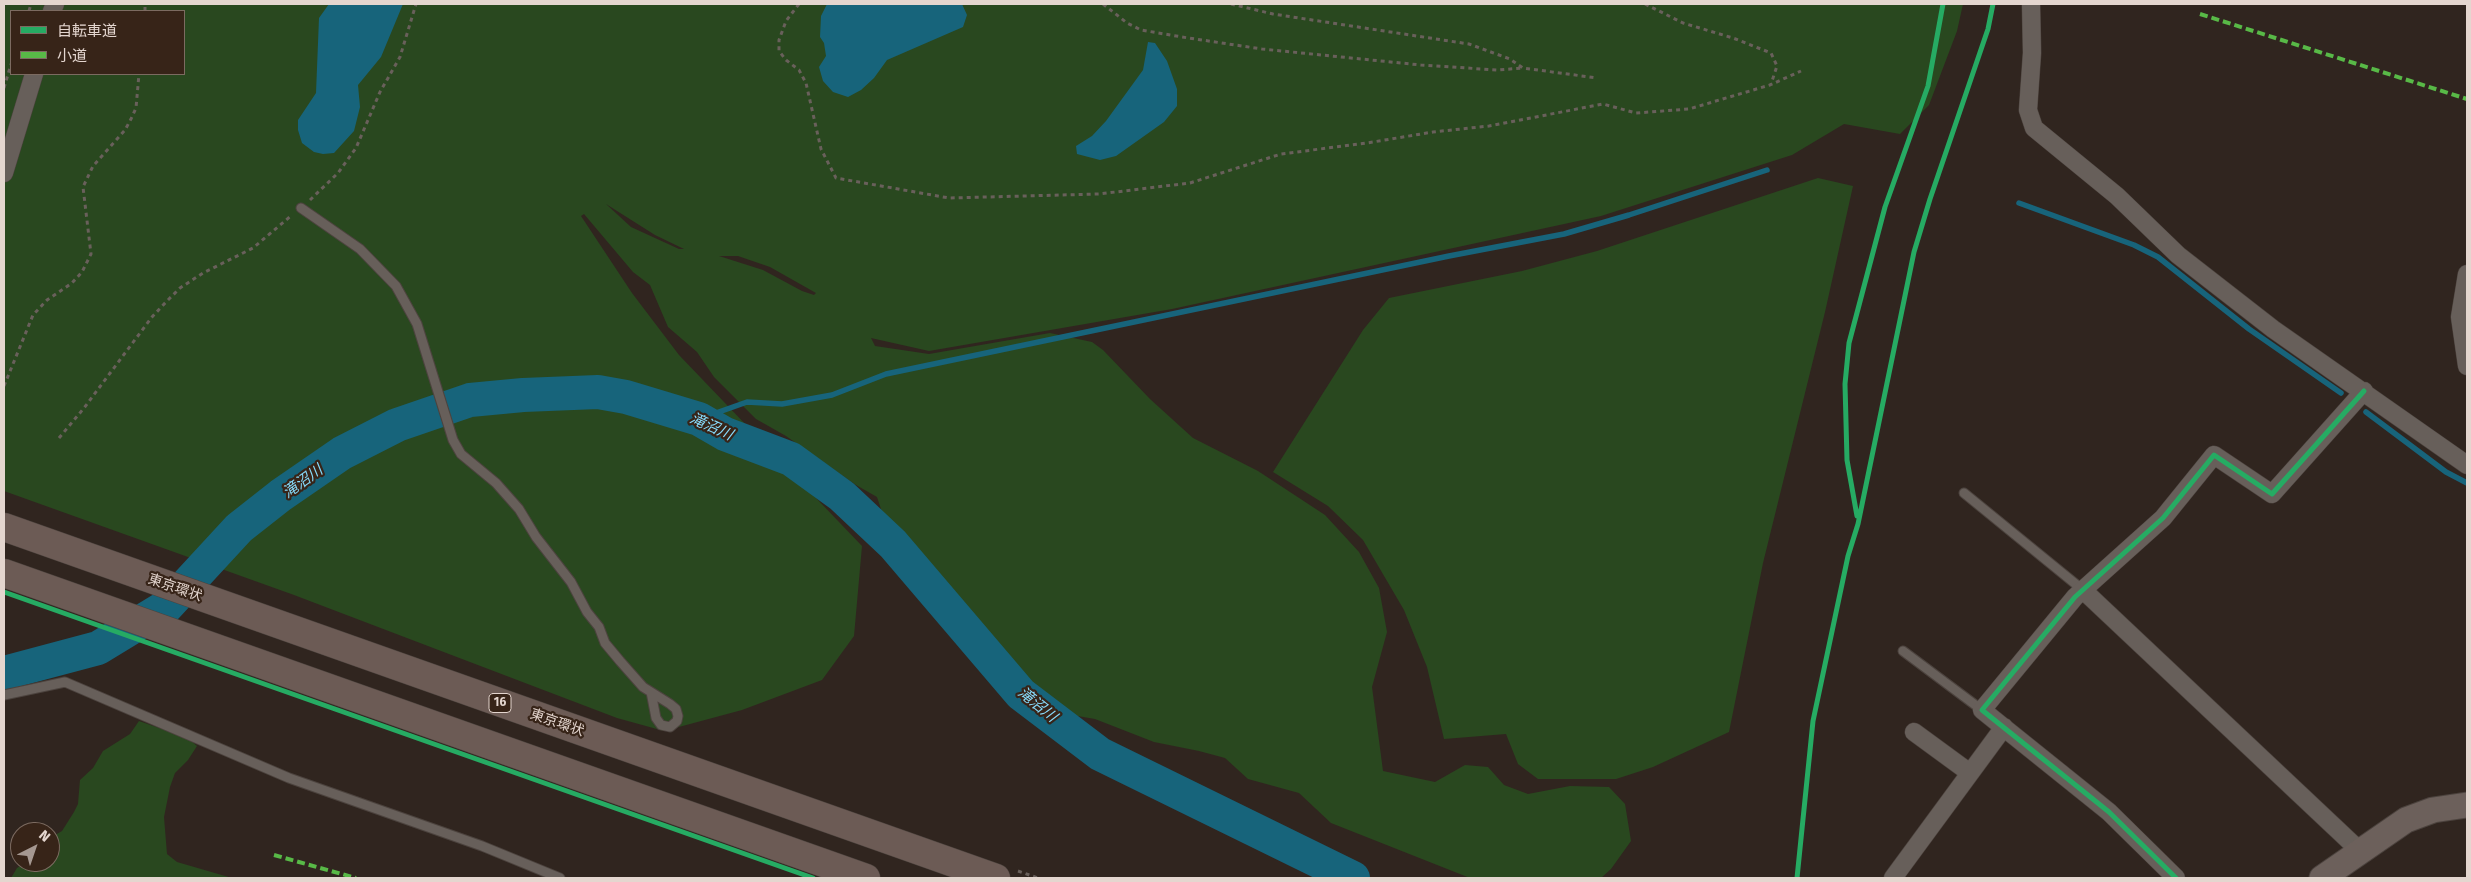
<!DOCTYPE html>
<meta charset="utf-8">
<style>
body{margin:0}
#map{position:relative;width:2471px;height:882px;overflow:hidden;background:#30251f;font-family:"Fira Sans","Noto Sans JP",sans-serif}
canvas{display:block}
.frame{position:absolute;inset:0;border:5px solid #e4d6cf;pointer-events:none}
.legend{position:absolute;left:10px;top:10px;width:175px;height:65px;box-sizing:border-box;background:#372418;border:1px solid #7c6b61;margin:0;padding:6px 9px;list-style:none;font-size:15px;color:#e4d6cf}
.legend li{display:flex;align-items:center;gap:10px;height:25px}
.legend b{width:25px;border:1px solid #7c6b61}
.north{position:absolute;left:10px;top:822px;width:50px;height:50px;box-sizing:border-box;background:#372418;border:1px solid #7c6b61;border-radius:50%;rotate:41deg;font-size:14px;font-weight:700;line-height:20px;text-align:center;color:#e4d6cf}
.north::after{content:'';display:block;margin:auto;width:18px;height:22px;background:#a59891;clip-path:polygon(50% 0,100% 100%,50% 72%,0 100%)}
</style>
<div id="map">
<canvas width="2471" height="882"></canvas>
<div class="frame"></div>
<ul class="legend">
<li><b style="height:6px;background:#26ab63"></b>自転車道</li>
<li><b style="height:6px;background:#58b947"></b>小道</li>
</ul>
<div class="north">N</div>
</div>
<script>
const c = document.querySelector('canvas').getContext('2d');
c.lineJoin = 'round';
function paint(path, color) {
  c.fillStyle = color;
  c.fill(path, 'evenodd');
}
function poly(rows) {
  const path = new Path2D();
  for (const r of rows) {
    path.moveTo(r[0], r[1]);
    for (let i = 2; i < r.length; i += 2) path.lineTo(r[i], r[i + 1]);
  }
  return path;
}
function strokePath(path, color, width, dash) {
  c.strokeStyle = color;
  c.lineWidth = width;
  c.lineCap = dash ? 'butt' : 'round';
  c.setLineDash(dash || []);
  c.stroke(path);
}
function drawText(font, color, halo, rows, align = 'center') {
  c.font = font + ' "Fira Sans","Noto Sans JP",sans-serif';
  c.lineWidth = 4.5;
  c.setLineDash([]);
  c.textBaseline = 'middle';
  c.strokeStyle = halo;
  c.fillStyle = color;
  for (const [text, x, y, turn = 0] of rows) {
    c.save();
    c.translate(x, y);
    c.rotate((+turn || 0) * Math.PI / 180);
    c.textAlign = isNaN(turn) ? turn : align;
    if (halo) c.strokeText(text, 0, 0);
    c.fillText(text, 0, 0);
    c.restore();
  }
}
const green = poly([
 [4,4,1963,4,1957,31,1929,105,1900,134,1844,124,1792,155,1601,216,1172,309,929,351,871,338,875,346,929,354,1050,333,1092,342,1103,350,1150,399,1193,438,1258,471,1325,515,1359,552,1379,588,1387,632,1372,687,1383,771,1435,782,1465,765,1488,767,1504,785,1528,794,1570,786,1609,787,1625,804,1631,841,1611,869,1601,878,1470,878,1331,823,1299,793,1248,779,1225,758,1199,751,1154,742,1095,719,1060,713,1020,675,955,603,884,518,877,497,856,485,786,436,756,419,714,377,697,352,668,327,650,285,633,272,584,214,581,216,632,293,679,355,862,546,854,636,822,680,742,710,664,731,617,718,294,595,4,491],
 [11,11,184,11,184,74,11,74],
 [606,204,655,235,684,249,679,249,631,227],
 [719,256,738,256,770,267,816,293,814,295,802,291,763,270],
 [1818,178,1853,186,1825,312,1763,563,1729,732,1653,767,1616,779,1538,779,1518,764,1506,734,1444,739,1427,667,1404,610,1363,540,1328,506,1273,472,1363,330,1389,298,1522,271,1597,251],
 [139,721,188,738,197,746,188,760,175,773,170,787,164,817,167,854,177,862,232,878,11,878,17,868,27,862,50,862,50,838,62,831,74,812,78,804,80,780,93,768,103,751,130,734]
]);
const water = poly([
 [329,4,403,4,381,57,358,85,360,107,354,131,334,153,323,154,314,152,302,143,298,130,298,120,316,93,319,18],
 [827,4,962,4,967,15,963,27,887,60,874,78,861,90,848,97,833,92,823,81,819,67,826,56,824,43,820,37,821,16],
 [1148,42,1155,43,1167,61,1177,89,1177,106,1164,122,1116,156,1100,160,1077,154,1076,146,1092,136,1106,121,1143,70]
]);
const stream = poly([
 [2019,203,2134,245,2158,257,2249,329,2341,393],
 [2366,412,2446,472,2467,483],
 [699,419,747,402,782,404,832,395,886,374,1449,256,1564,234,1629,215,1767,170]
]);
const river = poly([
 [4,673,98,648,167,606,239,528,281,495,342,453,397,425,470,400,523,395,598,392,626,397,699,419,725,434,791,459,842,496,893,544,1021,694,1100,754,1353,878]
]);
const path = poly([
 [799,4,786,21,779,40,779,51,786,60,799,70,806,83,821,149,836,178,949,198,1099,194,1165,186,1190,183,1281,154,1367,143,1433,132,1489,126,1603,104,1636,113,1689,109,1770,85,1801,71],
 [1103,4,1127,23,1141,30,1182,37,1262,49,1421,65,1497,70,1523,68],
 [1231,4,1273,14,1469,44,1510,59,1523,68,1597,78],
 [1645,4,1683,23,1733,38,1771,53,1777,66,1771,84],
 [29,11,31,4],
 [145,11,145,4],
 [4,88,11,64],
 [310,200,338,173,356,148,380,92,400,57,416,4],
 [4,386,33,315,47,300,72,283,82,272,91,254,83,187,93,166,125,130,131,119,136,108,139,74],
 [59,438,84,408,152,317,166,302,180,288,203,273,253,248,292,215],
 [1018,871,1038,878]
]);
const lane = poly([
 [301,208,360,249,396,286,417,324,453,440,461,454,496,483,519,509,536,537,571,582,587,612,599,627,605,643,620,661,643,687,670,704,676,709,678,716,677,721,670,727,661,725,656,718,651,692],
 [1964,493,2083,590],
 [1903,651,1982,710],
 [4,695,65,682,289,778,482,846,560,878]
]);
const street = poly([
 [2031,4,2032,53,2028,110,2034,128,2117,196,2178,255,2273,329,2467,465],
 [52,11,55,4],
 [4,173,34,74],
 [2467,274,2460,317,2467,366],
 [2083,590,2360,851],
 [1914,732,1970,773],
 [1893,878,2004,727],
 [2176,878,2109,812,1982,710,2075,597,2163,518,2214,455,2272,494,2364,391]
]);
const secondary = poly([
 [2322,878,2406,820,2433,810,2467,805]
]);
const highway = poly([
 [4,527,996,878],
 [4,573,866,878]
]);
const quiet = poly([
 [2200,14,2467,99],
 [274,855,356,878]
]);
const cycleway = poly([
 [1857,516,1847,460,1845,384,1849,343,1885,207,1928,86,1943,4],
 [4,592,813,878],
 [1797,878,1813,721,1848,556,1858,524,1914,252,1930,199,1988,29,1993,4],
 [2176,878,2109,812,1982,710,2075,597,2163,518,2214,455,2272,494,2364,391]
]);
const shields = [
 [500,703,22]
];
const shieldNames = [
 ["16",500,703]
];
const streetNames = [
 ["東京環状",175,588,19],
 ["東京環状",557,723,19]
];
const waterNames = [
 ["滝沼川",711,427,24],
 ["滝沼川",303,482,-36],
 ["滝沼川",1037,705,39]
];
paint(green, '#29481f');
paint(water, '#17647b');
strokePath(stream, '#17647b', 5.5);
strokePath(river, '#17647b', 34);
strokePath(lane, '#4c433e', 11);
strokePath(street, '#4c433e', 19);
strokePath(secondary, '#4c433e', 27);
strokePath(highway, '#4c433e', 29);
strokePath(path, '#69605b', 3, [4, 4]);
strokePath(lane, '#675f5a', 9);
strokePath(street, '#675f5a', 18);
strokePath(secondary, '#6c605b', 25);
strokePath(highway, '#6c5b55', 28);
strokePath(quiet, '#58b947', 4, [8, 4]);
strokePath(cycleway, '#26ab63', 5);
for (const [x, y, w] of shields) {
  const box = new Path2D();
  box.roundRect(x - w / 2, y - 9.5, w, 19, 4);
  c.fillStyle = '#372418';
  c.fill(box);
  strokePath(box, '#e4d6cf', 1);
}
drawText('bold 12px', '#e4d6cf', null, shieldNames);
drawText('14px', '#e4d6cf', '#372418', streetNames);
drawText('italic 15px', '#87dbfb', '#372418', waterNames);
</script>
